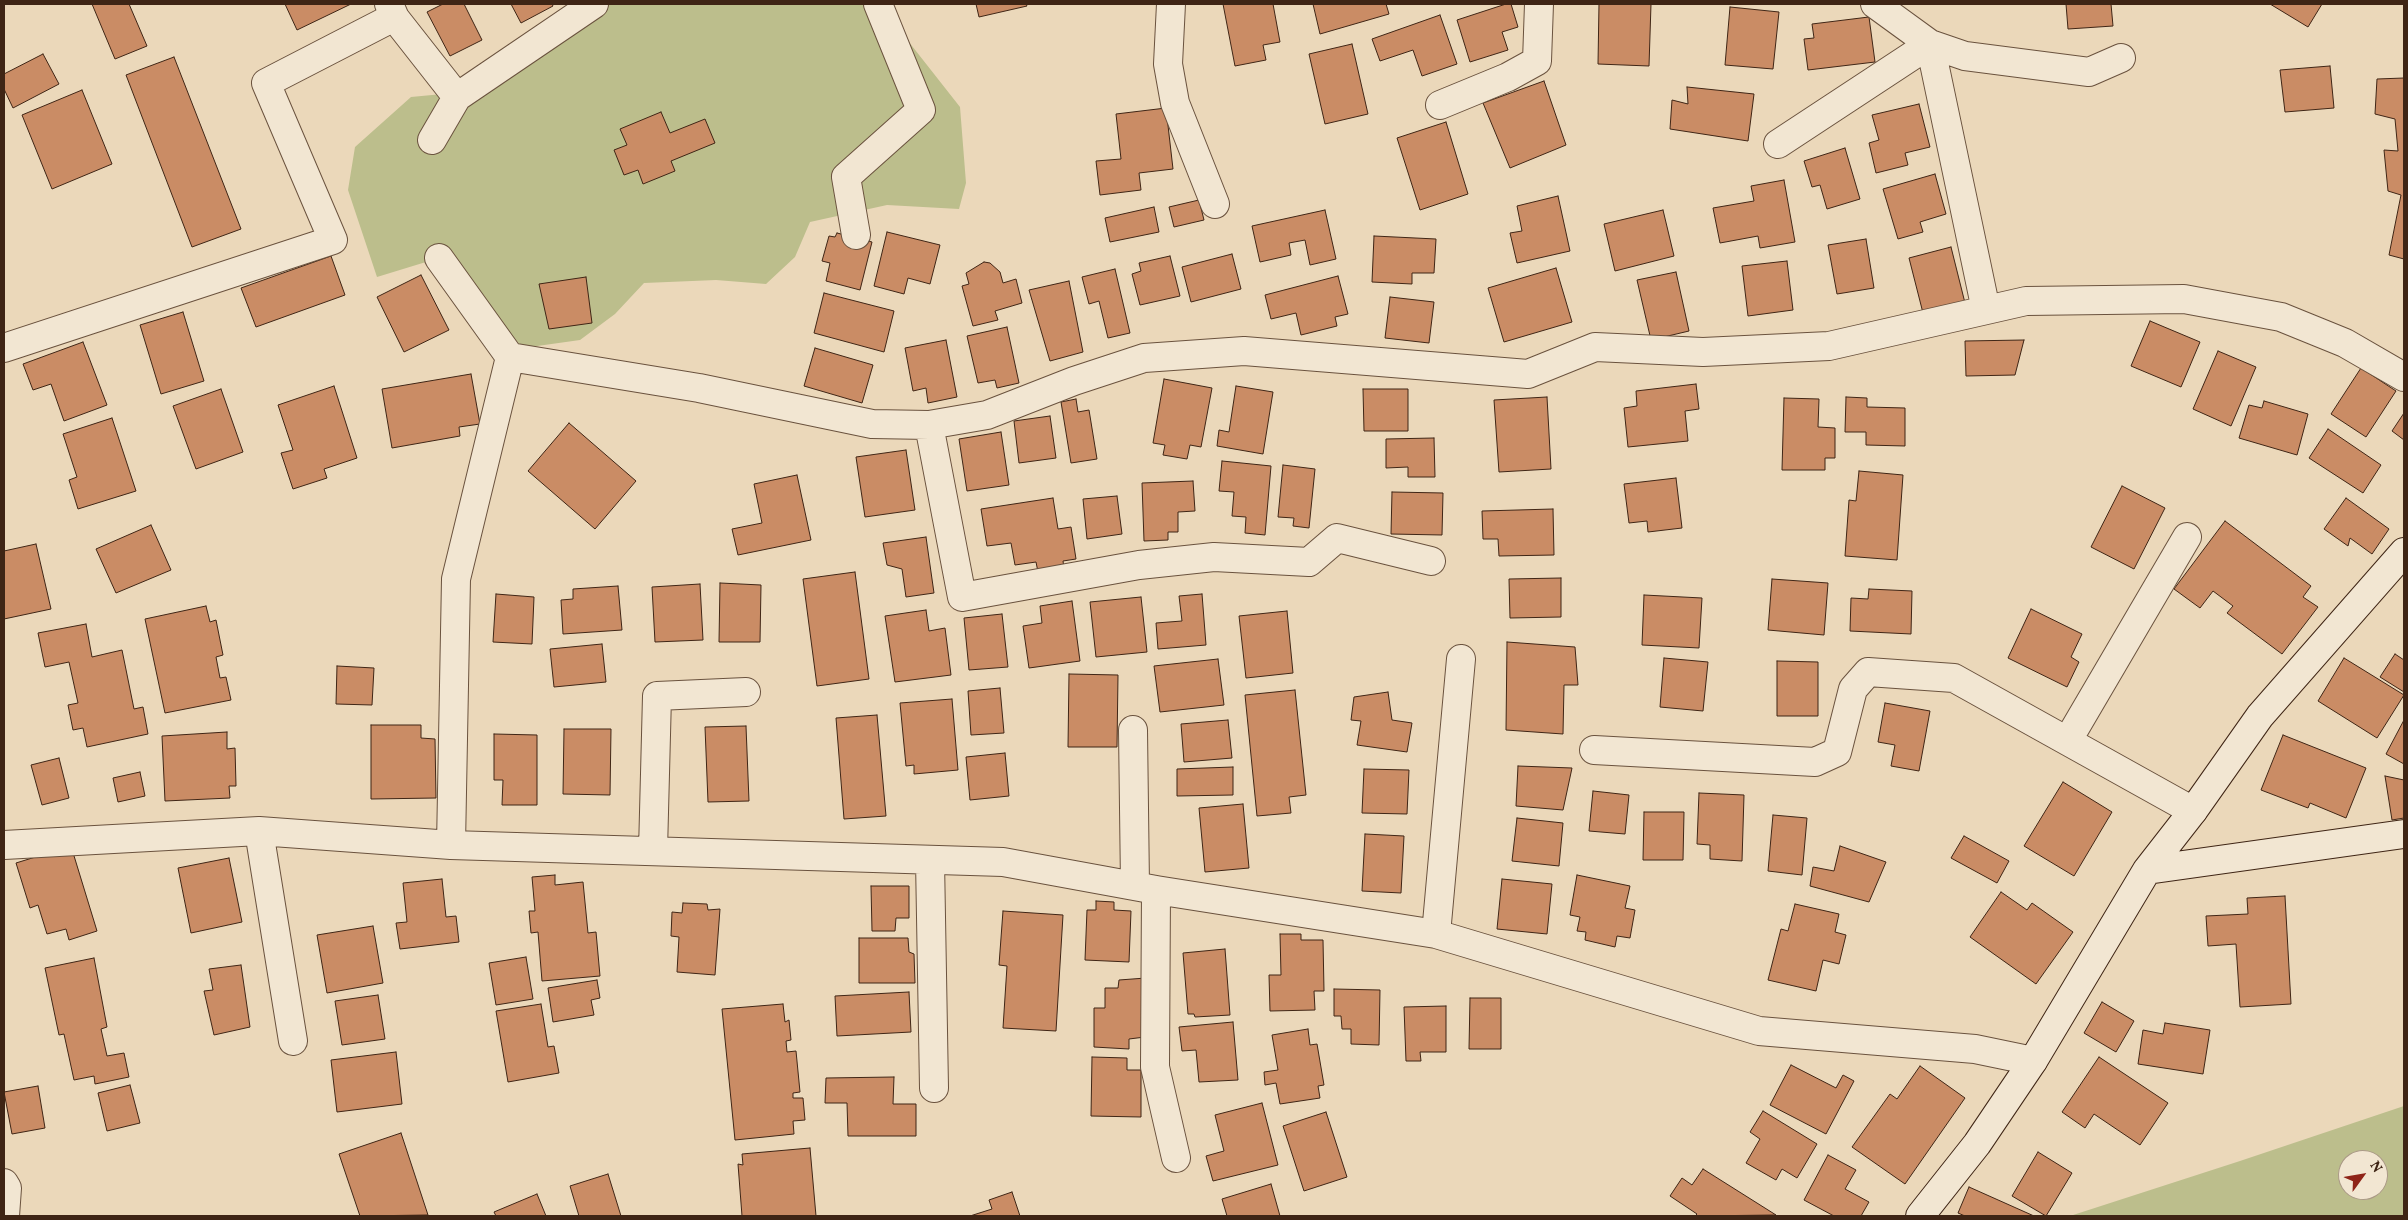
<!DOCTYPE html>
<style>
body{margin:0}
#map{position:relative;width:2408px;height:1220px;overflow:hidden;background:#ebd8ba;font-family:Vollkorn,serif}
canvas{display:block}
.frame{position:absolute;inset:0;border:5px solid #3f2515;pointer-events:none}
.north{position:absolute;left:2338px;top:1150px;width:50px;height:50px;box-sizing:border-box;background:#f2e6d2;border:1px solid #aa9986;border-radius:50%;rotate:58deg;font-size:14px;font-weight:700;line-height:20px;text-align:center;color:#3f2515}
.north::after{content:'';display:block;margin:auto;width:18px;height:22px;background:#8f2418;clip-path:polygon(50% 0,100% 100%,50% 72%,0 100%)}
</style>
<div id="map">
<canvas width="2408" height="1220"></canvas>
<div class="frame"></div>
<div class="north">N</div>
</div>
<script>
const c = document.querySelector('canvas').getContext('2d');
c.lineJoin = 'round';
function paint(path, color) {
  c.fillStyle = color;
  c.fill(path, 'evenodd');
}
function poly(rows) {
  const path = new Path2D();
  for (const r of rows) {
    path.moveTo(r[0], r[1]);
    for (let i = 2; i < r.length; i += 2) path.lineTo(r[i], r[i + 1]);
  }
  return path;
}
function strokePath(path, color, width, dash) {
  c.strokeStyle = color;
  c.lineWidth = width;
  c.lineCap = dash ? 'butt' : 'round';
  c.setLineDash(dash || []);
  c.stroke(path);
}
const green = poly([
 [596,4,879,4,960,107,966,183,959,209,887,205,810,222,795,257,766,284,716,280,644,283,615,314,580,340,523,348,439,258,377,277,348,190,355,147,411,97,485,90],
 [2404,1106,2404,1216,2070,1216,2240,1161],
 [2348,1160,2378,1160,2378,1190,2348,1190]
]);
const building = poly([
 [92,4,129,4,147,46,115,59,92,4],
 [285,4,351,4,297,30,285,4],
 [443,4,464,4,482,40,450,56,427,12,443,4],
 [511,4,552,4,553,6,521,23,511,4],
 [976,4,1026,4,1027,6,979,17,976,4],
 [1223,4,1273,4,1280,42,1263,45,1266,60,1235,66,1223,4],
 [1313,4,1386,4,1389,14,1320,34,1313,4],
 [1506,4,1511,4,1518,27,1502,32,1508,50,1470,62,1457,20,1506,4],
 [1599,4,1651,4,1649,66,1598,64,1599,4],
 [2066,4,2111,4,2113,26,2068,29,2066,4],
 [2270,4,2322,4,2308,27,2270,4],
 [1730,7,1779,12,1773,69,1725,65,1730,7],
 [1440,15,1457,64,1422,76,1413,50,1380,61,1372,39,1440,15],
 [1869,17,1875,62,1808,70,1804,39,1814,38,1812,24,1869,17],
 [1352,44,1368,114,1325,124,1309,54,1352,44],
 [43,54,59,84,13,108,4,89,4,74,43,54],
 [174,57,241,229,192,247,126,75,174,57],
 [2330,66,2334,108,2285,112,2280,70,2330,66],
 [2404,78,2404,259,2389,255,2401,195,2388,191,2384,150,2398,151,2395,119,2375,114,2377,79,2404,78],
 [1544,81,1566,145,1510,168,1483,103,1544,81],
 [1687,87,1754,94,1748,141,1670,129,1672,100,1688,104,1687,87],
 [82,90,112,164,52,189,22,115,82,90],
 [1919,104,1930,147,1905,153,1908,165,1876,173,1869,143,1879,140,1872,115,1919,104],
 [1166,108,1173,169,1139,173,1141,190,1100,195,1096,161,1121,159,1116,114,1166,108],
 [661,112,670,133,705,119,715,143,671,161,675,171,643,184,638,170,624,175,614,150,627,145,620,129,661,112],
 [1446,122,1468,194,1420,210,1397,138,1446,122],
 [1845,148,1860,199,1827,209,1820,185,1812,187,1804,161,1845,148],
 [1935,174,1946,214,1920,222,1923,232,1898,239,1883,189,1935,174],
 [1784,180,1795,242,1760,248,1758,236,1720,243,1713,208,1754,201,1751,186,1784,180],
 [1558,196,1570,251,1517,263,1510,233,1522,231,1517,206,1558,196],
 [1199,200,1204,220,1174,227,1169,207,1199,200],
 [1154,207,1159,232,1110,242,1105,218,1154,207],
 [1325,210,1336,259,1310,265,1305,240,1289,243,1291,255,1260,262,1252,226,1325,210],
 [1663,210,1674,256,1615,271,1604,224,1663,210],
 [887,232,940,245,930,284,908,278,904,294,874,286,887,232],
 [837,233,872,242,860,290,826,281,830,263,822,261,829,236,835,237,837,233],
 [1374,236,1436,239,1434,273,1412,273,1412,284,1372,282,1374,236],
 [1866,239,1874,288,1837,294,1828,245,1866,239],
 [1951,247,1965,303,1923,313,1909,258,1951,247],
 [1232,254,1241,289,1191,302,1182,267,1232,254],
 [331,256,345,295,256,327,241,288,331,256],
 [1170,256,1180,296,1140,305,1132,274,1141,271,1139,263,1170,256],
 [1787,261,1793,310,1748,316,1742,266,1787,261],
 [984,262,990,263,1000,272,1003,283,1016,279,1022,303,995,311,998,320,973,326,962,286,969,284,966,273,984,262],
 [1556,268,1572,322,1504,342,1488,288,1556,268],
 [1115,269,1130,333,1108,338,1099,301,1089,304,1082,277,1115,269],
 [1676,272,1689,331,1651,340,1637,280,1676,272],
 [421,275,449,330,404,352,377,297,421,275],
 [1338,276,1348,314,1335,317,1337,326,1301,335,1296,313,1271,319,1265,295,1338,276],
 [586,277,592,323,549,329,539,284,586,277],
 [1069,281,1083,352,1050,361,1029,290,1069,281],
 [824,293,894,311,884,352,814,333,824,293],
 [1390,297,1434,302,1429,343,1385,338,1390,297],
 [183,312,204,381,161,394,140,325,183,312],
 [2150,321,2200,342,2181,387,2131,366,2150,321],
 [1007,327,1019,383,997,388,995,380,978,383,967,336,1007,327],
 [946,340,957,397,928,403,926,388,913,391,905,348,946,340],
 [2024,340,2015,375,1966,376,1965,341,2024,340],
 [83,342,107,405,64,421,51,384,33,390,23,364,83,342],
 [815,348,873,365,862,403,804,386,815,348],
 [2218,351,2256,367,2231,426,2193,409,2218,351],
 [2361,368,2396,391,2366,437,2331,414,2361,368],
 [471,374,480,424,459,427,460,436,392,448,382,389,471,374],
 [1164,379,1212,388,1201,447,1190,445,1187,459,1163,455,1165,445,1153,443,1164,379],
 [1696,384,1699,409,1685,411,1688,441,1628,447,1624,408,1637,406,1636,391,1696,384],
 [334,386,357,458,324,469,327,478,293,489,281,453,293,450,278,405,334,386],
 [1236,386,1273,392,1263,454,1217,446,1219,430,1229,432,1236,386],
 [221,389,243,452,196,469,173,406,221,389],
 [1363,389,1408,389,1408,431,1364,431,1363,389],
 [1547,397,1551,469,1499,472,1494,400,1547,397],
 [1846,397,1867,398,1867,407,1905,408,1905,446,1866,445,1866,432,1845,432,1846,397],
 [1784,398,1819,399,1818,427,1835,428,1835,458,1825,458,1825,470,1782,470,1784,398],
 [1076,399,1078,412,1089,410,1097,459,1071,463,1061,402,1076,399],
 [2264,401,2308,414,2297,455,2239,438,2249,405,2262,408,2264,401],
 [2404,413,2404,440,2392,431,2404,413],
 [1050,416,1056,458,1019,463,1014,421,1050,416],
 [112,418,136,491,78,509,69,480,77,477,63,434,112,418],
 [569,423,636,481,595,529,528,471,569,423],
 [2328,429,2381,465,2363,493,2309,458,2328,429],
 [1001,432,1009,485,967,491,959,439,1001,432],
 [1434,438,1435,477,1408,477,1408,467,1386,468,1386,439,1434,438],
 [906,450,915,510,865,517,856,457,906,450],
 [1222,461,1271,466,1265,535,1245,533,1246,517,1232,516,1234,492,1219,491,1222,461],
 [1283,465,1315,469,1309,528,1293,526,1294,518,1278,517,1283,465],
 [1859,471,1903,475,1897,560,1845,556,1849,500,1856,501,1859,471],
 [797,475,811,540,738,555,732,529,762,523,754,484,797,475],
 [1676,478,1682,528,1648,532,1647,521,1629,523,1624,484,1676,478],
 [1193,481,1195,511,1178,512,1178,532,1168,532,1168,540,1144,541,1142,483,1193,481],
 [2122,486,2165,508,2134,569,2091,547,2122,486],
 [1392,492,1443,493,1442,535,1391,534,1392,492],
 [1117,496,1122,534,1087,539,1083,499,1117,496],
 [1053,498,1058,529,1071,527,1076,559,1063,561,1064,568,1038,572,1036,562,1015,565,1011,543,987,546,981,509,1053,498],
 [2346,498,2389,529,2372,554,2350,538,2348,546,2324,529,2346,498],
 [1553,509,1554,555,1499,556,1498,539,1483,539,1482,511,1553,509],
 [2225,521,2311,586,2303,597,2318,607,2282,654,2227,613,2233,606,2213,591,2200,608,2174,589,2225,521],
 [151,525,171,570,116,593,96,549,151,525],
 [926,537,934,593,906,597,902,569,887,565,883,543,926,537],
 [36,544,51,609,4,619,4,551,36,544],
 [855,572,869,679,817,686,803,579,855,572],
 [1561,578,1561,617,1510,618,1509,579,1561,578],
 [1772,579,1828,583,1824,635,1768,630,1772,579],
 [720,583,761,585,760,642,719,642,720,583],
 [700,584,703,640,655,642,652,587,700,584],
 [618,586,622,630,563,634,561,600,573,599,573,589,618,586],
 [1869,589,1912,591,1911,634,1850,631,1851,598,1868,599,1869,589],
 [496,594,534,597,532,644,493,642,496,594],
 [1202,594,1206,645,1158,649,1156,623,1182,621,1179,596,1202,594],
 [1644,595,1702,598,1699,648,1642,645,1644,595],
 [1141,597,1147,652,1096,657,1090,602,1141,597],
 [1072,601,1080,661,1029,668,1023,626,1042,623,1040,606,1072,601],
 [206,606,210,622,216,620,223,655,216,657,220,678,226,677,231,700,165,713,145,619,206,606],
 [2031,609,2082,634,2071,657,2079,662,2067,687,2008,658,2031,609],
 [926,610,929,631,945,628,951,675,895,682,885,616,926,610],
 [1287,611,1293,673,1246,678,1239,616,1287,611],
 [1002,614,1008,667,969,670,964,618,1002,614],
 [86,624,92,657,122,650,134,709,143,707,148,734,87,747,83,728,73,730,68,705,78,703,69,662,45,667,38,633,86,624],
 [1507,642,1575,647,1578,685,1564,685,1563,734,1506,730,1507,642],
 [602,644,606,682,554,687,550,649,602,644],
 [2395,654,2404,660,2404,692,2380,677,2395,654],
 [1664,658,1708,662,1703,711,1660,707,1664,658],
 [2344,658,2404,695,2377,738,2318,701,2344,658],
 [1218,659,1224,705,1160,712,1154,666,1218,659],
 [1777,661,1818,662,1818,716,1777,716,1777,661],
 [337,666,374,668,372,705,336,704,337,666],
 [1069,674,1118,675,1117,747,1068,747,1069,674],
 [1000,688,1004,733,971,735,968,691,1000,688],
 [1295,690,1306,795,1289,797,1291,813,1257,816,1245,695,1295,690],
 [1388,692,1392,720,1412,723,1407,752,1357,745,1361,721,1351,720,1354,697,1388,692],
 [952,699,958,770,914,774,914,765,906,766,900,703,952,699],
 [1885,703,1930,711,1919,771,1891,766,1895,745,1878,742,1885,703],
 [877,715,886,816,844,819,836,718,877,715],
 [1228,720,1232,758,1184,762,1181,724,1228,720],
 [2404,720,2404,764,2386,754,2404,720],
 [371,725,421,725,421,738,435,739,436,798,371,799,371,725],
 [746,726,749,801,708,802,705,727,746,726],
 [564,729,611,729,610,795,563,794,564,729],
 [227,732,227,749,235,748,236,786,229,786,230,798,165,801,162,736,227,732],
 [494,734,537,735,537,805,502,805,503,780,494,780,494,734],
 [2283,735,2366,768,2346,818,2310,803,2308,808,2261,790,2283,735],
 [1005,753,1009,796,970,800,966,757,1005,753],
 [59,758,69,798,42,805,31,765,59,758],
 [1518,766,1572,768,1563,810,1516,806,1518,766],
 [1233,767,1233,795,1177,796,1177,769,1233,767],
 [1364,769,1409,770,1407,814,1362,813,1364,769],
 [140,772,145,796,118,802,113,778,140,772],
 [2385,776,2404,780,2404,818,2392,820,2385,776],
 [2063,782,2112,812,2074,876,2024,846,2063,782],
 [1593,791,1629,795,1625,834,1589,831,1593,791],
 [1699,793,1744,795,1742,861,1710,859,1710,845,1697,844,1699,793],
 [1243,804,1249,868,1205,872,1199,808,1243,804],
 [1644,812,1684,812,1683,860,1643,860,1644,812],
 [1773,815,1807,818,1802,875,1768,871,1773,815],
 [1517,818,1563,823,1559,866,1512,861,1517,818],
 [1365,834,1404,836,1401,893,1362,891,1365,834],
 [1964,836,2009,861,1997,883,1951,858,1964,836],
 [71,846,97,931,69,940,66,929,47,934,38,905,30,908,16,863,71,846],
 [1840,846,1886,862,1869,902,1810,886,1813,867,1834,871,1840,846],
 [229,858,242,922,191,933,178,868,229,858],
 [555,875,555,885,583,882,588,933,596,932,600,976,542,981,538,932,531,933,529,911,535,911,532,877,555,875],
 [1577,875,1630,886,1625,908,1635,910,1630,938,1617,936,1615,947,1585,940,1586,932,1577,931,1580,917,1570,915,1577,875],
 [442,879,446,917,456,916,459,942,400,949,396,923,407,922,403,883,442,879],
 [1502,879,1552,884,1547,934,1497,929,1502,879],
 [871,886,909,886,909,918,896,918,895,931,872,931,871,886],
 [2001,892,2027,910,2032,903,2073,932,2036,984,1970,937,2001,892],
 [2285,896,2291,1004,2240,1007,2236,944,2208,946,2206,916,2248,914,2247,898,2285,896],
 [1096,901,1114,902,1114,910,1131,911,1129,962,1085,960,1087,910,1096,910,1096,901],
 [683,903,707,904,708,910,720,909,715,975,677,972,679,937,671,936,672,912,682,913,683,903],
 [1795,904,1839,914,1835,932,1846,935,1839,964,1823,960,1816,991,1768,980,1781,929,1788,931,1795,904],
 [1003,911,1063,915,1056,1031,1003,1028,1007,966,999,965,1003,911],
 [373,926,383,983,327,993,317,935,373,926],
 [1280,934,1301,934,1301,940,1323,940,1324,991,1314,991,1315,1010,1270,1011,1269,975,1281,975,1280,934],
 [859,938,908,938,909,952,914,954,915,983,859,983,859,938],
 [1225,949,1230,1015,1195,1017,1194,1014,1188,1014,1183,953,1225,949],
 [526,957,533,999,496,1005,489,963,526,957],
 [94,958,107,1027,101,1029,107,1056,124,1053,129,1077,95,1084,94,1076,74,1080,64,1034,59,1035,45,968,94,958],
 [241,965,250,1027,214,1035,204,991,213,990,209,969,241,965],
 [1146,978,1145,1037,1129,1039,1129,1049,1094,1047,1094,1008,1105,1008,1105,988,1118,988,1119,980,1146,978],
 [597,980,600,998,591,1000,594,1015,553,1022,548,988,597,980],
 [1334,989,1380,990,1379,1045,1351,1044,1351,1029,1342,1029,1341,1016,1334,1016,1334,989],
 [909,992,911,1032,837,1036,835,996,909,992],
 [378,995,385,1039,342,1045,335,1001,378,995],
 [1470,998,1501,998,1501,1049,1469,1049,1470,998],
 [2102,1002,2134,1021,2116,1052,2084,1033,2102,1002],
 [541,1004,548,1047,554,1046,559,1073,508,1082,496,1011,541,1004],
 [783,1004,785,1022,789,1020,791,1040,786,1041,787,1052,796,1051,800,1092,793,1093,793,1098,803,1098,805,1120,793,1121,794,1134,735,1140,722,1009,783,1004],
 [1446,1006,1446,1052,1420,1052,1421,1061,1406,1061,1404,1007,1446,1006],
 [1233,1022,1238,1080,1199,1082,1196,1050,1182,1051,1179,1027,1233,1022],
 [2165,1023,2210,1030,2203,1074,2138,1064,2143,1030,2163,1034,2165,1023],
 [1308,1029,1310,1045,1317,1044,1324,1085,1318,1086,1320,1098,1280,1104,1276,1083,1265,1085,1264,1072,1278,1070,1272,1035,1308,1029],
 [396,1052,402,1104,337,1112,331,1060,396,1052],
 [1092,1057,1127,1058,1127,1070,1141,1070,1141,1117,1091,1116,1092,1057],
 [2099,1057,2168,1103,2140,1145,2094,1114,2085,1128,2062,1112,2099,1057],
 [1791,1065,1836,1088,1843,1075,1854,1081,1826,1134,1770,1105,1791,1065],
 [1920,1066,1965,1098,1905,1184,1852,1147,1890,1094,1897,1099,1920,1066],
 [894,1077,893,1104,916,1104,916,1136,848,1136,847,1103,825,1103,826,1078,894,1077],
 [130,1085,140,1123,107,1131,98,1093,130,1085],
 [38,1086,45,1128,12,1134,4,1092,38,1086],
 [1262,1103,1278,1165,1213,1181,1206,1156,1224,1151,1215,1115,1262,1103],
 [1763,1111,1817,1144,1797,1178,1782,1169,1776,1180,1746,1163,1760,1139,1750,1132,1763,1111],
 [1326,1112,1347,1177,1304,1191,1283,1126,1326,1112],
 [401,1133,428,1215,360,1216,339,1154,401,1133],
 [810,1148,816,1216,742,1216,738,1164,743,1165,742,1154,810,1148],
 [2038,1152,2072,1173,2046,1216,2012,1196,2038,1152],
 [1828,1155,1856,1170,1845,1189,1869,1202,1861,1216,1834,1216,1804,1200,1828,1155],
 [1703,1169,1776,1215,1695,1216,1697,1214,1670,1196,1682,1178,1692,1185,1703,1169],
 [608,1174,621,1216,579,1216,570,1186,608,1174],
 [1271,1184,1280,1216,1227,1216,1222,1199,1271,1184],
 [1969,1187,2034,1216,1965,1216,1958,1213,1969,1187],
 [1012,1192,1020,1216,970,1216,992,1209,989,1200,1012,1192],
 [537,1194,546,1216,496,1216,494,1212,537,1194]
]);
const street = poly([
 [389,4,395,18,457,97,432,140],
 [1171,4,1168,64,1175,103,1215,204],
 [1875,4,1930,44,1965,56,2089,72,2121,58],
 [457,97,594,4],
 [1440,105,1508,77,1537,61,1539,4],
 [1778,144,1930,44,1986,310],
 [856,235,846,177,921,110,878,4],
 [439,258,510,357,456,579,451,845],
 [4,348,333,240,266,83,394,17],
 [510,357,699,388,872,424,929,425,987,415,1074,381,1144,358,1244,351,1528,374,1595,347,1703,352,1829,346,2026,301,2184,299,2281,317,2345,343,2404,377],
 [929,425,962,597,1139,565,1214,557,1309,562,1337,538,1431,561],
 [1133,730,1135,886],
 [2068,740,2187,537],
 [1594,750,1815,762,1837,752,1853,689,1868,672,1954,678,2193,811],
 [259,831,293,1041],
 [4,845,259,831,451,845,1003,862,1156,890,1436,934,1759,1031,1975,1049,2033,1061],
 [653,851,657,696,746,692],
 [930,860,934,1088],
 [1156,890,1155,1067,1176,1158],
 [1436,934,1461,659],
 [4,1183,7,1188,5,1216]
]);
const secondary = poly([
 [2147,870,2404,834],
 [1920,1216,1977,1144,2033,1061,2147,870,2193,811,2260,716,2404,552]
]);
paint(green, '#bcbe8c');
paint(building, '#ca8c65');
strokePath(building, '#3f2515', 1);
strokePath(street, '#6a523e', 30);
strokePath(secondary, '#3f2515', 30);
strokePath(street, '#f2e6d2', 28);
strokePath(secondary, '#f2e6d2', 28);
</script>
